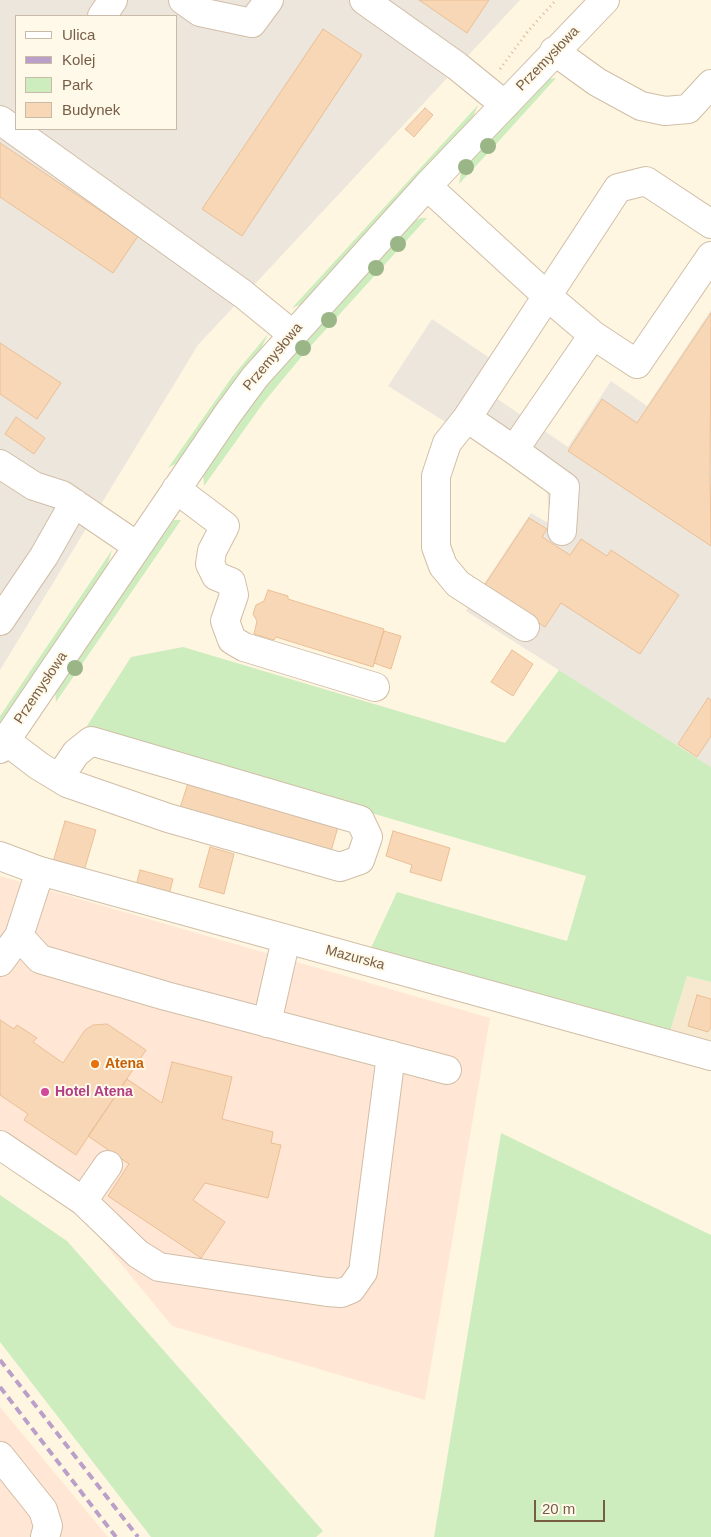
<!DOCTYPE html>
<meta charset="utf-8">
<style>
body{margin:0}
#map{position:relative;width:711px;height:1537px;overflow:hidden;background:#fef6e1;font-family:Helvetica,sans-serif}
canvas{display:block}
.legend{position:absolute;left:15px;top:15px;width:162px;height:115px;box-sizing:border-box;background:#fff9ea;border:1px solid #c9bba8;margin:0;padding:6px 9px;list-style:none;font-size:15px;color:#785d45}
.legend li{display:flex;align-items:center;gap:10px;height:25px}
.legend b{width:25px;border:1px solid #c9bba8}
.scale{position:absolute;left:534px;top:1500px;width:71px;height:22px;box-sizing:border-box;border:2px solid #785d45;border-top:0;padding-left:6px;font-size:15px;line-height:18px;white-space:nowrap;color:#785d45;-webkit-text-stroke:4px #fff9ea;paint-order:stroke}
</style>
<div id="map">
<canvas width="711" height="1537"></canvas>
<ul class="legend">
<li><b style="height:6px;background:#fff"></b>Ulica</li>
<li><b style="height:6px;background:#ba9fc9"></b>Kolej</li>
<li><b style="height:14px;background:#cdedbf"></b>Park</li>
<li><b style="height:14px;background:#f7d7b6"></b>Budynek</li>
</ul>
<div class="scale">20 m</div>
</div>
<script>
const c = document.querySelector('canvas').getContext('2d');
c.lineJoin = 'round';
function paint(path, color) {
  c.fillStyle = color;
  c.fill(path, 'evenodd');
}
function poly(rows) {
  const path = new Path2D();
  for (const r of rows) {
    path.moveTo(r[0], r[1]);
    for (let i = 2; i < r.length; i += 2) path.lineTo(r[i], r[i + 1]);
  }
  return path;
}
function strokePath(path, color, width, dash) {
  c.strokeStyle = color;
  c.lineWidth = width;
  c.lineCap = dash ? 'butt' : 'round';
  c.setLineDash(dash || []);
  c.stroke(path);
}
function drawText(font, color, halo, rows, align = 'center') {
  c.font = font + ' Helvetica,sans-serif';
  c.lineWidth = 4;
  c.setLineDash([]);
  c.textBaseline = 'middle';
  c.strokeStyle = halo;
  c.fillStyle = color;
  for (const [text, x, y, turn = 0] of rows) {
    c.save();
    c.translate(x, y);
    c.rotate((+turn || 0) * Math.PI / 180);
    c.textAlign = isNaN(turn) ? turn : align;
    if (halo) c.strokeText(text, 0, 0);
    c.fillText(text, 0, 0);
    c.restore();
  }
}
const residential = poly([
 [687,976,711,982,711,1047,669,1035]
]);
const commercial = poly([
 [0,876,490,1018,425,1400,172,1326,86,1221,0,1163],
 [0,1407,108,1537,0,1537]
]);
const industrial = poly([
 [0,0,520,0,198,345,0,670],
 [16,16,176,16,176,129,16,129],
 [711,310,711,767,466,611,531,513,550,524,547,491,543,483,388,386,432,319,509,371,493,396,568,447,611,381,647,406]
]);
const green = poly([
 [556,78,488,153,459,184,462,167,547,79],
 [478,105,473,117,302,304,292,308],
 [421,218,427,218,308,349,264,402,204,486,203,471,261,389,414,221],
 [268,334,261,349,221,400,177,463,168,468,232,377],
 [174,520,181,520,56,702,55,690],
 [112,550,107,567,0,724,0,716],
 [183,647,505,743,559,670,711,767,711,982,687,976,669,1035,370,950,397,892,567,941,586,876,85,729,131,657],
 [501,1133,711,1235,711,1537,434,1537],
 [0,1195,67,1241,323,1531,316,1537,151,1537,0,1342]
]);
const building = poly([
 [419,0,489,0,467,33,419,0],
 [323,29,362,55,242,236,202,209,323,29],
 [425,108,433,115,414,137,405,129,425,108],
 [0,143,138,236,113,273,0,197,0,143],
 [711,313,710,472,711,546,568,451,602,399,637,423,711,313],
 [0,343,61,383,37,419,0,394,0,343],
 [16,417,45,438,34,454,5,434,16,417],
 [529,518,547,529,542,537,570,555,581,539,607,556,611,550,679,595,640,654,561,603,545,627,484,586,529,518],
 [268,590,288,596,288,599,384,629,373,667,276,637,274,640,254,634,257,621,253,614,256,605,264,601,268,590],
 [384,631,401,636,391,669,374,663,384,631],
 [512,650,533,664,513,696,491,682,512,650],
 [708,698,711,700,711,736,697,757,678,744,708,698],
 [188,783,340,820,329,858,180,808,188,783],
 [65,821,96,830,84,871,53,862,65,821],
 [393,831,450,848,441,881,410,872,412,865,386,856,393,831],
 [210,847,234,854,224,894,199,887,210,847],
 [140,870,173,879,169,895,136,886,140,870],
 [697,995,711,999,711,1027,708,1032,688,1026,697,995],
 [0,1020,14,1029,17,1025,37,1038,33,1042,63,1063,85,1030,93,1025,107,1024,146,1050,76,1155,24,1120,28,1114,0,1095,0,1020],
 [172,1062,232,1077,222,1119,273,1132,271,1143,281,1145,268,1198,205,1183,193,1200,225,1222,201,1258,108,1196,129,1164,88,1136,127,1079,162,1103,172,1062]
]);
const path = poly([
 [500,69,528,31,556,0]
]);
const minor = poly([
 [183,0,200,12,252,23,269,0],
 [364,0,457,66,505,105],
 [102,16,113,0],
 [554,51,597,82,641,106,665,111,688,109,711,84],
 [0,120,243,294,292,334],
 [427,186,547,296,593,335,637,364,711,256],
 [593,335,514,450,467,418,618,188,646,181,711,224],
 [467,418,447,443,436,476,436,547,443,566,458,584,525,627],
 [514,450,565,487,562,531],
 [0,464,34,486,62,495,137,546],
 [176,489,225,526,212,551,210,564,216,576,231,582,234,595,225,621,232,640,244,647,375,687],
 [0,621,44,556,74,503],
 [6,741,39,766,67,783,168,818,340,867,360,860,368,837,360,820,91,741,76,753,59,778],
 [0,749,227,415,255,377,427,186,605,0],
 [0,856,40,871,711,1056],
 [40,871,19,936,40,959,166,996,447,1070],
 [0,962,19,936],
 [267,1023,286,939],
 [0,1145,83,1201,108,1165],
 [83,1201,138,1254,159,1267,327,1292,341,1293,351,1289,363,1272,391,1055],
 [0,1456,43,1510,48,1526,45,1537]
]);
const rail = poly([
 [0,1360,138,1537],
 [0,1387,116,1537]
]);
const trees = [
 [488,146],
 [466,167],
 [398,244],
 [376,268],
 [329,320],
 [303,348],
 [75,668]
];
const markers = [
 [95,1064,5,"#e8710a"],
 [45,1092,5,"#d1479c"]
];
const streetNames = [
 ["Przemysłowa",548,59,-46],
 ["Przemysłowa",273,357,-50],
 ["Przemysłowa",41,688,-56],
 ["Mazurska",355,958,15]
];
const foodNames = [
 ["Atena",105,1064]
];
const hotelNames = [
 ["Hotel Atena",55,1092]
];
paint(residential, '#f7e9cf');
paint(commercial, '#ffe6d5');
paint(industrial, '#ede6dd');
paint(green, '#cdedbf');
paint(building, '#f7d7b6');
strokePath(building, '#ebbf95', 1);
strokePath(minor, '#d1bea7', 30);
strokePath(path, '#dbba99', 3, [1, 4]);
strokePath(minor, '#fff', 28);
strokePath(rail, '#ba9fc9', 4, [8, 5]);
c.fillStyle = '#9ab586';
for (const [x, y] of trees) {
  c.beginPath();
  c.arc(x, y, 8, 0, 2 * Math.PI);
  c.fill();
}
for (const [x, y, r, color] of markers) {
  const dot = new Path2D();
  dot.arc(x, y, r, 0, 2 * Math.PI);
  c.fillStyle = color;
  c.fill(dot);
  strokePath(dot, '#fff9ea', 2);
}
drawText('14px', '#785d45', '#fff9ea', streetNames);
drawText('bold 14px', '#c56008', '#fff9ea', foodNames, 'left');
drawText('bold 14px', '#b23c85', '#fff9ea', hotelNames, 'left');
</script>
